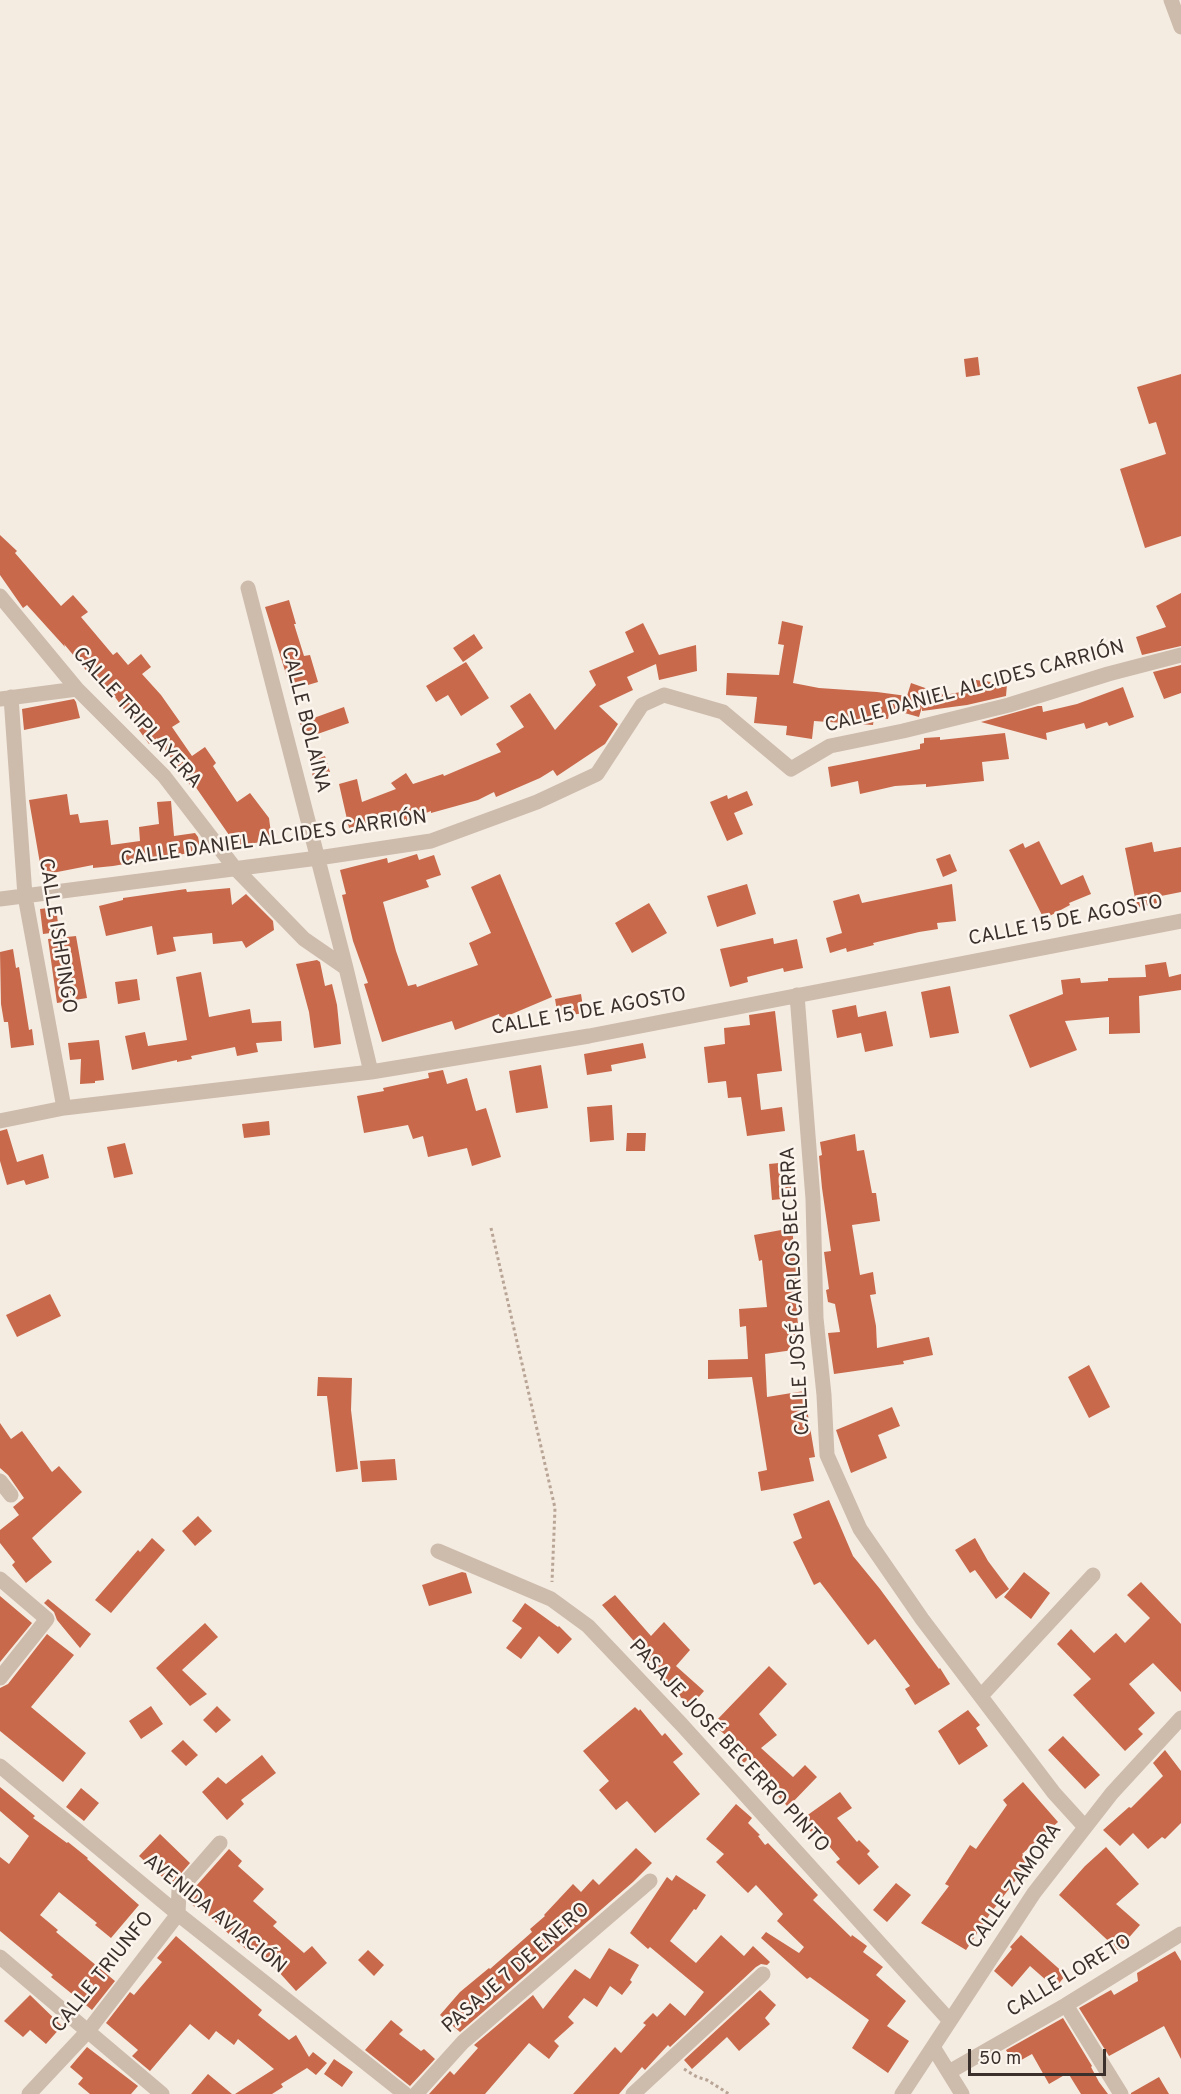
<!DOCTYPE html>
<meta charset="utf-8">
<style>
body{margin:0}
#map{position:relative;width:1181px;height:2094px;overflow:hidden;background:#f4ebe1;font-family:Overpass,sans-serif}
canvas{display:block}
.scale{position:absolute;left:968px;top:2049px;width:138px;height:27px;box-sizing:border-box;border:3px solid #3b302b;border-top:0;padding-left:8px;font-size:18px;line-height:21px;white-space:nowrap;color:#3b302b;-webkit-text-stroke:4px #fbf5ee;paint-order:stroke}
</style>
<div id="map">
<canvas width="1181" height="2094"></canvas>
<div class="scale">50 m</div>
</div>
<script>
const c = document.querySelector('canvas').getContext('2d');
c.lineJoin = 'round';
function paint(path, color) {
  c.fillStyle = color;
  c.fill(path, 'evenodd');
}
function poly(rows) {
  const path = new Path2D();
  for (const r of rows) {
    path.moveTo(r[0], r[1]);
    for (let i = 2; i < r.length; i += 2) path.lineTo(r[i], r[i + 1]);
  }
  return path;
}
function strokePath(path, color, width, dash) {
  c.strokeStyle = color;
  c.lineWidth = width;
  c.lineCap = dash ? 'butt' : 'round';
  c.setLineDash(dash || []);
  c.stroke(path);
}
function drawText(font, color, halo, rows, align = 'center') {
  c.font = font + ' Overpass,sans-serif';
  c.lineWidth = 5;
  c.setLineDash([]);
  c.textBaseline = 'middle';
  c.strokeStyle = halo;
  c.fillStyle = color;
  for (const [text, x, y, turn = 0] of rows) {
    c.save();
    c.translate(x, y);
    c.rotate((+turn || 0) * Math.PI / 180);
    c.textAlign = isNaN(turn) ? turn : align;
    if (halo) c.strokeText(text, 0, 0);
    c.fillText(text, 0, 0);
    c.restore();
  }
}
const building = poly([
 [978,357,980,375,966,377,964,359],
 [1181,374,1181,536,1145,548,1120,469,1166,454,1156,422,1149,424,1137,387],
 [0,535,17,551,15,553,61,606,73,595,88,612,81,617,113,655,117,652,128,665,141,654,151,667,142,674,161,695,180,722,172,727,192,756,205,747,216,763,213,766,237,802,250,793,269,818,272,841,236,845,188,776,190,785,157,738,149,744,115,697,111,700,64,644,65,647,27,605,23,608,0,575],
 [1181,593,1181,646,1142,655,1136,637,1166,627,1156,606],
 [289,600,296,624,294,624,304,656,310,655,318,682,291,690,265,607],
 [782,621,803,626,793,683,819,688,877,692,907,696,911,683,945,695,976,689,976,680,1007,684,1006,696,967,705,922,711,922,707,919,717,890,709,888,719,874,717,873,725,814,721,812,739,786,735,787,726,754,723,757,697,726,695,727,673,779,675,784,645,778,644],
 [643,623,659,655,696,645,697,671,659,680,656,664,627,677,633,690,599,706,618,724,605,744,557,776,553,770,540,778,496,797,494,792,478,800,431,813,431,811,406,821,406,819,381,828,378,820,349,828,339,784,357,779,362,802,396,789,391,783,406,773,413,784,443,774,444,776,501,752,496,744,524,727,510,706,530,693,555,730,596,685,589,671,634,652,625,632],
 [474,634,483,648,463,662,453,648],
 [466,662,489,698,461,716,448,695,436,702,426,686],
 [1181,665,1181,693,1164,699,1153,672],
 [1123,687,1134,717,1109,726,1107,722,1086,729,1084,723,1046,733,1047,740,981,722,1038,706,1042,706,1043,712,1077,704],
 [74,699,76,702,80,718,24,730,22,709],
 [344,707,349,723,306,738,300,723],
 [1005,733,1009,759,982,762,984,781,926,787,926,784,895,786,860,794,858,781,831,787,828,767,920,749,920,744,924,743,924,738,940,737,940,740],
 [325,756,330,772,313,777,309,762],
 [747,791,753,805,734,813,743,834,727,841,710,802,727,795,728,799],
 [67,794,70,815,78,814,80,823,108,820,111,845,140,841,139,827,159,824,157,802,171,801,174,836,195,833,198,837,201,851,113,866,93,868,93,865,42,875,29,800],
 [1039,841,1061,885,1083,875,1091,894,1069,903,1070,905,1044,919,1009,850,1023,843,1025,848],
 [1152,842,1154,852,1181,847,1181,892,1156,897,1157,903,1137,908,1125,848],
 [417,854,419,860,434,855,441,875,426,880,429,887,383,902,396,951,408,986,416,984,417,987,478,965,469,943,491,933,471,887,500,874,552,997,500,1019,499,1014,455,1030,452,1021,382,1042,364,984,368,983,353,941,342,895,346,894,340,870,387,858,388,863],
 [950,854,957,871,943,877,936,859],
 [747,884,756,914,717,927,707,896],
 [952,884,956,921,937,923,938,929,919,932,873,943,874,945,847,952,846,948,830,953,826,938,842,933,833,901,859,894,862,903],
 [230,888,232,905,246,894,273,921,274,930,246,948,242,941,213,944,212,933,173,937,176,951,157,955,152,926,106,936,99,906,123,900,123,898,186,889,187,892],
 [649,903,667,933,632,953,615,923],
 [56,907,59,932,43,934,40,909],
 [76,936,87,998,57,1003,48,939],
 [773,938,774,944,797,939,803,968,784,972,783,968,747,977,748,982,730,987,720,949],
 [13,949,16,968,19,967,29,1030,32,1029,34,1045,11,1048,8,1022,4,1022,1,1004,0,952],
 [317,960,320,962,325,986,332,984,337,1005,341,1044,314,1048,309,1012,296,964],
 [1166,962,1169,977,1181,974,1181,990,1139,996,1140,1033,1109,1034,1109,1017,1065,1021,1077,1050,1030,1068,1009,1015,1063,994,1061,980,1080,978,1081,983,1108,981,1108,978,1146,977,1145,965],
 [201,972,209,1017,250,1009,252,1023,281,1021,282,1041,256,1043,258,1052,237,1056,235,1047,191,1056,192,1059,177,1062,177,1060,132,1070,125,1036,145,1032,148,1046,187,1040,176,977],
 [137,979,140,1000,118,1004,115,982],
 [950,986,959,1033,930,1038,921,992],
 [581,994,584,1013,558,1017,555,999],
 [856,1005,858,1017,886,1011,893,1046,865,1052,861,1033,837,1038,832,1010],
 [775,1011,782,1071,757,1074,761,1110,782,1107,785,1131,747,1136,741,1097,728,1098,726,1081,708,1083,704,1047,725,1044,724,1028,750,1025,749,1015],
 [99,1040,104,1080,95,1081,95,1083,80,1084,81,1059,70,1060,68,1043],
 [643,1043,646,1058,611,1065,612,1071,587,1075,584,1054],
 [541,1065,548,1108,516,1113,509,1071],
 [443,1070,447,1084,467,1078,476,1111,486,1108,501,1157,472,1166,467,1148,428,1157,423,1136,413,1139,408,1125,364,1133,357,1096,384,1091,383,1088,429,1078,428,1073],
 [612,1105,614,1140,590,1142,587,1107],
 [269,1121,270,1135,244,1138,242,1124],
 [7,1129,17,1162,43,1154,49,1178,26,1185,24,1180,7,1185,0,1161,0,1131],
 [627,1133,646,1133,645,1151,626,1151],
 [855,1134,857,1151,864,1150,872,1193,876,1193,880,1221,852,1225,860,1275,873,1272,876,1294,870,1295,876,1326,877,1348,929,1337,933,1355,903,1361,904,1364,834,1374,828,1333,840,1332,835,1304,828,1302,826,1290,829,1289,824,1252,831,1251,822,1188,819,1156,822,1155,820,1142],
 [125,1143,133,1174,114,1178,107,1147],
 [789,1162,792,1198,772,1200,769,1164],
 [792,1228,800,1301,796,1301,800,1349,765,1354,767,1397,804,1391,815,1457,809,1458,814,1481,761,1491,758,1472,767,1470,752,1377,708,1379,708,1360,748,1359,746,1326,740,1327,739,1309,767,1307,762,1260,759,1261,754,1235],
 [50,1294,61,1316,17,1337,6,1315],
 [1089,1365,1110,1407,1089,1418,1068,1377],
 [318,1377,352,1378,351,1410,358,1469,336,1472,327,1396,317,1396],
 [892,1407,900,1426,878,1435,887,1458,851,1473,836,1430],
 [0,1423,11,1439,22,1431,52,1472,59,1466,82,1492,32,1538,52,1562,26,1583,12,1565,15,1562,0,1543,0,1530,19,1515,13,1507,24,1498,8,1475,0,1468],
 [395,1459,397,1480,362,1482,360,1461],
 [829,1500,853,1556,880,1589,939,1669,940,1668,950,1684,915,1705,905,1689,910,1686,875,1639,868,1645,820,1582,814,1585,793,1542,802,1538,793,1514],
 [198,1516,212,1531,195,1546,182,1531],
 [152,1538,165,1550,111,1613,95,1600,138,1550,140,1552],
 [975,1538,988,1561,1009,1589,996,1599,975,1570,970,1573,955,1550],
 [462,1572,466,1573,472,1593,429,1606,422,1585],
 [1024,1572,1050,1593,1031,1619,1004,1597],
 [1141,1582,1181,1624,1181,1692,1153,1663,1129,1684,1155,1713,1138,1729,1143,1734,1125,1751,1073,1695,1091,1679,1057,1644,1071,1629,1094,1653,1116,1633,1125,1643,1150,1618,1127,1595],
 [615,1595,651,1636,664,1622,690,1650,676,1666,704,1691,691,1706,678,1695,680,1693,652,1668,654,1665,638,1650,640,1648,602,1605],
 [0,1596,32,1623,0,1662],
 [48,1599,91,1634,80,1648,57,1620,54,1612,44,1603],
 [525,1603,558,1627,559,1626,572,1639,558,1654,539,1636,521,1659,506,1648,522,1628,512,1621],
 [205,1623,218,1637,182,1670,207,1694,190,1706,156,1668],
 [47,1634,74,1655,31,1707,86,1753,63,1782,0,1731,0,1688,8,1684],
 [769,1666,787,1684,759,1714,777,1735,761,1748,793,1777,805,1765,817,1777,788,1807,776,1794,781,1789,748,1759,744,1763,729,1745,733,1742,713,1724],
 [151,1706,163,1724,141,1739,129,1721],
 [217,1706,231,1720,216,1733,203,1720],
 [635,1707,639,1711,640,1709,662,1736,665,1733,683,1754,673,1762,700,1794,655,1833,627,1801,616,1810,599,1790,609,1781,583,1751],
 [968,1710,980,1725,976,1728,988,1746,959,1765,938,1731],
 [1063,1736,1100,1775,1085,1789,1048,1750],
 [183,1740,198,1755,186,1766,171,1751],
 [1165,1750,1181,1771,1181,1823,1165,1839,1162,1837,1148,1849,1133,1833,1120,1846,1103,1830,1129,1807,1131,1808,1163,1776,1153,1763],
 [262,1755,276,1773,241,1800,244,1804,227,1820,202,1792,218,1777,226,1784],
 [1023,1782,1058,1822,1022,1854,1031,1860,990,1914,966,1950,921,1923,949,1886,945,1884,970,1845,976,1849,1007,1805,1003,1800],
 [0,1787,35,1816,33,1818,67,1843,68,1842,88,1858,87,1859,139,1905,111,1938,95,1925,97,1923,59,1892,40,1915,58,1930,56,1932,115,1981,92,2010,51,1977,53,1975,0,1931,0,1857,9,1864,29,1836,0,1811],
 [81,1788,99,1803,84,1821,66,1807],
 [840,1792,852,1808,837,1818,857,1842,859,1840,870,1851,867,1854,879,1867,859,1885,836,1862,840,1859,817,1832,813,1835,802,1819],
 [736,1804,752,1818,748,1823,760,1835,758,1836,765,1845,768,1843,818,1895,813,1900,851,1937,852,1935,867,1946,863,1952,883,1967,876,1975,906,2001,887,2026,909,2041,888,2073,852,2048,869,2020,810,1977,807,1979,761,1938,766,1932,799,1953,804,1947,777,1921,783,1914,756,1885,748,1893,716,1862,724,1854,706,1839],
 [160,1834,190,1863,171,1885,139,1856],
 [1106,1847,1139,1884,1116,1904,1140,1925,1118,1950,1059,1895,1085,1866],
 [636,1848,652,1863,633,1882,460,2032,440,2015,460,1992,489,1968,490,1969,532,1932,530,1929,545,1916,544,1915,573,1884,581,1892,593,1879,599,1885],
 [229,1849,242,1861,238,1866,264,1889,253,1901,277,1922,273,1926,304,1953,312,1946,327,1963,296,1991,278,1971,253,1949,249,1952,200,1908,198,1910,188,1901,189,1894],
 [676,1875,706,1895,696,1910,694,1909,670,1941,696,1963,721,1935,744,1956,753,1946,770,1962,767,1965,761,1964,756,1967,670,2047,668,2045,645,2070,642,2067,619,2094,573,2094,615,2047,621,2053,646,2025,643,2023,653,2013,657,2017,670,2003,685,2016,704,1992,650,1947,648,1949,630,1933,667,1877,672,1881],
 [896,1883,911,1895,887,1922,873,1910],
 [1021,1935,1066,1975,1055,1988,1030,1966,1012,1987,994,1971,1012,1949,1010,1947],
 [176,1936,262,2010,258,2015,289,2040,296,2035,309,2057,313,2052,327,2063,316,2075,307,2068,281,2084,283,2087,272,2094,235,2094,274,2069,238,2039,234,2045,216,2031,209,2040,190,2024,150,2071,132,2056,138,2050,106,2023,130,1992,134,1995,162,1962,157,1958],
 [609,1948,639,1965,630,1980,632,1982,622,1995,610,1986,597,2007,584,1998,568,2017,574,2023,554,2041,559,2046,549,2059,529,2043,485,2094,429,2094,450,2071,454,2075,478,2048,474,2045,533,1995,543,2009,575,1969,590,1979],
 [368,1950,384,1965,374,1976,358,1960],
 [1175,1951,1181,1961,1181,2059,1164,2026,1109,2056,1079,2008,1111,1990,1114,1995,1138,1981,1137,1973],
 [760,1990,776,2005,765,2018,770,2024,739,2051,727,2037,692,2069,684,2060],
 [30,1995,62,2026,46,2044,30,2030,23,2037,4,2021],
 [1063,2018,1092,2066,1091,2067,1099,2082,1108,2094,1081,2094,1068,2073,1049,2084,1032,2054,1014,2064,1006,2050],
 [391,2020,403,2030,399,2034,421,2051,424,2049,435,2059,410,2086,365,2050],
 [87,2047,138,2086,131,2094,90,2094,78,2084,83,2078,70,2067],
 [334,2059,353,2072,342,2087,324,2074],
 [208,2074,232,2094,191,2094],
 [1159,2077,1169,2094,1131,2094,1131,2093]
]);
const path = poly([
 [491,1228,555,1508,552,1582],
 [684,2069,697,2077,707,2080,729,2094]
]);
const minor = poly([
 [1171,0,1181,27],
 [248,588,346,968,371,1072],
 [0,596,77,689,164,776,234,867,304,939,346,968],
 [11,697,25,896,64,1108],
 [0,699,77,689],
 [0,899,318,858,431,841,537,802,597,774,642,705,664,695,723,712,791,769,830,746,903,731,1009,705,1108,674,1181,655],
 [797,995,813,1199,816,1318,824,1395,827,1455,860,1529,922,1619,1054,1793,1084,1826],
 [0,1121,64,1108,371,1072,589,1036,1181,921],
 [0,1481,11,1495],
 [438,1551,551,1599,588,1626,682,1725,950,2021],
 [0,1579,47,1619,0,1678],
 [981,1696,1093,1575],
 [0,1766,178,1914,405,2094],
 [0,1957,162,2094],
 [1066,2005,1121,2094],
 [933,2047,962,2094],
 [949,2072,1066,2005,1181,1934],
 [29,2094,88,2031,178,1914,179,1890,220,1843],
 [416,2094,463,2042,650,1881],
 [633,2094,763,1974],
 [902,2094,1034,1893,1112,1793,1181,1718]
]);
const streetNames = [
 ["CALLE DANIEL ALCIDES CARRIÓN",975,688,-15],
 ["CALLE TRIPLAYERA",136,719,48],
 ["CALLE BOLAINA",304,720,76],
 ["CALLE DANIEL ALCIDES CARRIÓN",274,840,-8],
 ["CALLE 15 DE AGOSTO",1066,922,-11],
 ["CALLE ISHPINGO",56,936,81],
 ["CALLE 15 DE AGOSTO",589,1013,-10],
 ["CALLE JOSÉ CARLOS BECERRA",797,1291,-93],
 ["PASAJE JOSÉ BECERRO PINTO",728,1747,47],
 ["CALLE ZAMORA",1016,1887,-55],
 ["AVENIDA AVIACIÓN",214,1915,39],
 ["PASAJE 7 DE ENERO",517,1969,-41],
 ["CALLE TRIUNFO",104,1973,-51],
 ["CALLE LORETO",1070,1977,-31]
];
paint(building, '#c8694b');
strokePath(path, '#b9a596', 3, [3, 3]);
strokePath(minor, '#cdbbac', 15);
drawText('20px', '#3b302b', '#fbf5ee', streetNames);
</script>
